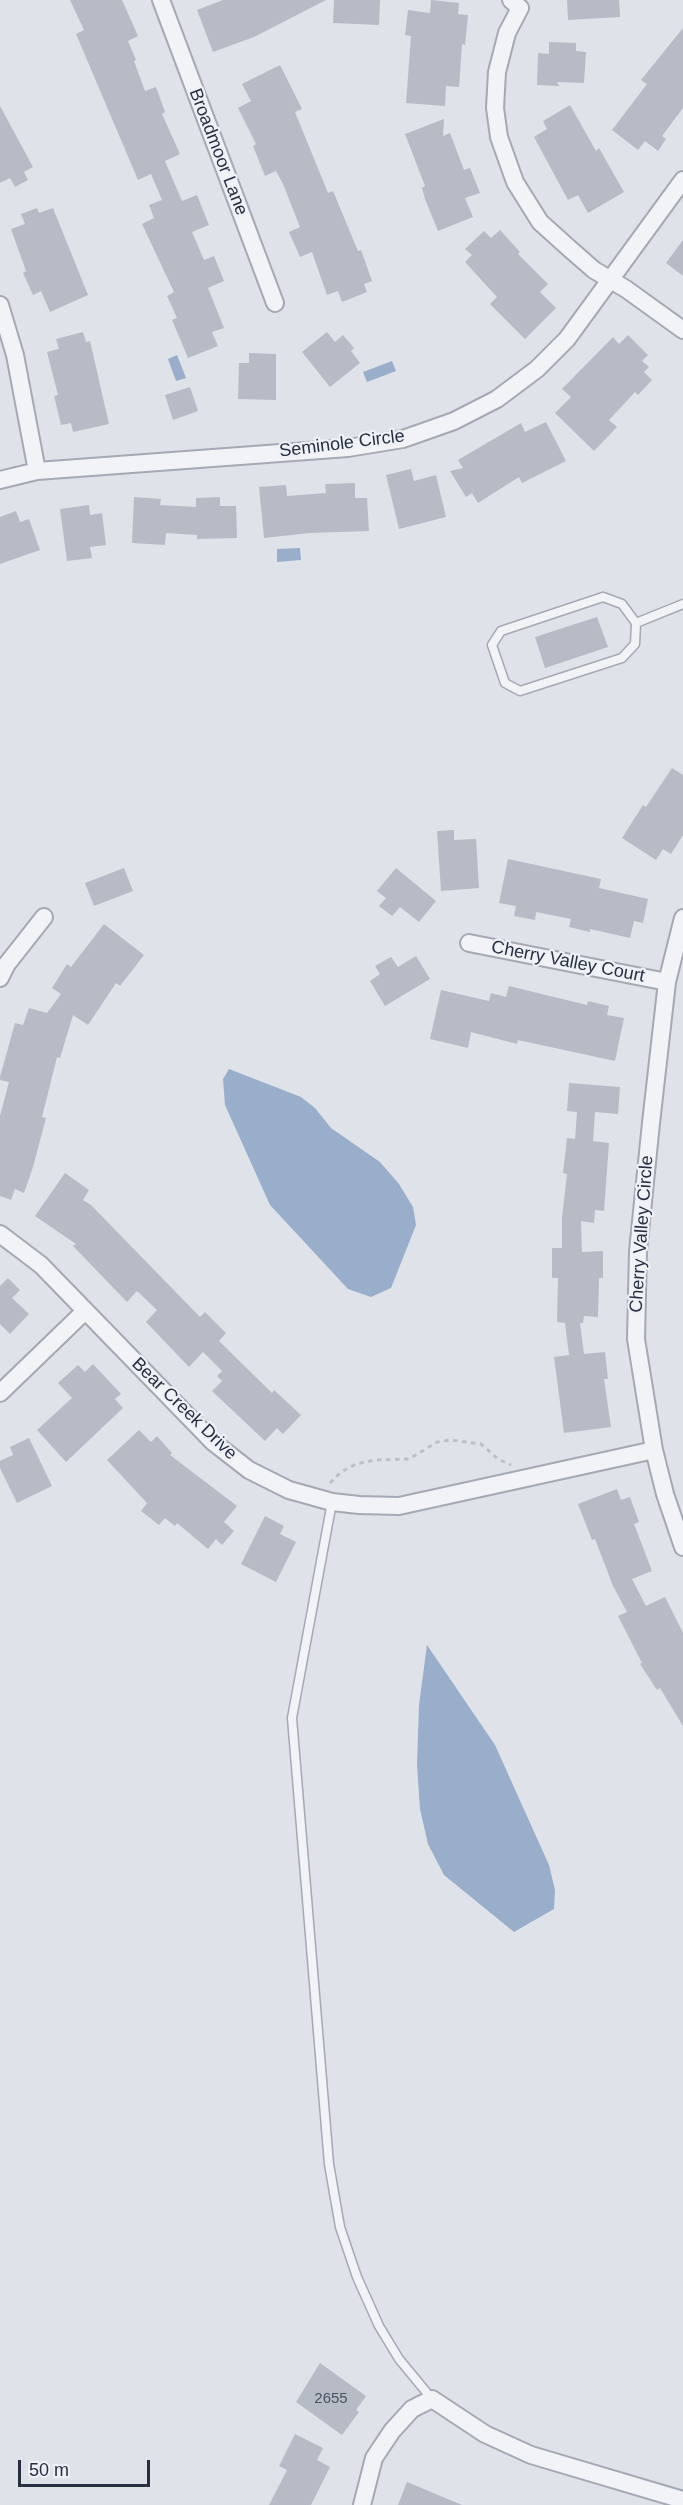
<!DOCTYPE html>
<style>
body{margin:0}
#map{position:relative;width:683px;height:2505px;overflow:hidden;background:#dfe2e9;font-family:Helvetica,sans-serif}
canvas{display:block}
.scale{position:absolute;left:18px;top:2460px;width:132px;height:27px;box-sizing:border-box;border:3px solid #272f41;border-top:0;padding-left:8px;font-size:18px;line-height:21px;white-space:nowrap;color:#272f41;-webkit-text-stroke:4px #eef1f6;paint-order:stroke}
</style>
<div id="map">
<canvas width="683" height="2505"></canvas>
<div class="scale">50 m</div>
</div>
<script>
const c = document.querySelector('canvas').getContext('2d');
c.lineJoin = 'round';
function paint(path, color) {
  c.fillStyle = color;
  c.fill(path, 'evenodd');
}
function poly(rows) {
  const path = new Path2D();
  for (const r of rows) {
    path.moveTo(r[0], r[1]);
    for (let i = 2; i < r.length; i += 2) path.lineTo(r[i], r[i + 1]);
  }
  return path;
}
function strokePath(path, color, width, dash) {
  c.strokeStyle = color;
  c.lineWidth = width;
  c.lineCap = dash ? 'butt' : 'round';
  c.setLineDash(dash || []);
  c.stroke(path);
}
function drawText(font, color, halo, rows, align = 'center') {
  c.font = font + ' Helvetica,sans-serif';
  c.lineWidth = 4.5;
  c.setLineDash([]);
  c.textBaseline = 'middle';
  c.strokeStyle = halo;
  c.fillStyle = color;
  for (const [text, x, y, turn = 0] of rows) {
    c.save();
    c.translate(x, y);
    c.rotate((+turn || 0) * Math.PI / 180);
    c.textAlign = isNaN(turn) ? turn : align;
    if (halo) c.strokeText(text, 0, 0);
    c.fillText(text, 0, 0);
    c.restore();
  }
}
const water = poly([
 [177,355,186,378,176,381,168,359],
 [392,361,396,371,367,382,363,372],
 [300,548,301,560,277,562,277,549],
 [229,1069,301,1097,315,1108,331,1128,380,1162,399,1184,413,1207,416,1225,391,1288,371,1297,348,1289,270,1205,225,1105,223,1079],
 [427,1645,495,1745,549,1865,555,1890,554,1909,514,1932,444,1875,428,1844,420,1809,417,1765,419,1705]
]);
const building = poly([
 [70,0,122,0,138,36,128,41,136,60,134,61,145,91,156,87,165,112,162,114,180,154,165,161,182,201,197,195,209,225,192,232,204,260,214,256,224,281,208,288,224,328,212,332,218,346,188,358,172,320,177,318,167,296,174,292,142,224,154,218,149,205,162,200,151,174,138,180,76,34,84,30],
 [223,0,326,0,254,37,213,52,197,10],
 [334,0,380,0,379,25,333,23],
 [431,0,459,3,458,14,468,15,465,45,462,44,459,87,446,86,445,106,406,103,411,36,405,35,408,10,430,13],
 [567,0,619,0,620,17,568,20],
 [683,28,683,108,662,136,666,139,658,151,645,141,638,150,612,130,647,84,641,80],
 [549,42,576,43,576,51,586,52,584,83,557,82,559,86,537,85,538,53,549,54],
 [280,65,302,109,295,112,328,193,333,191,358,251,361,250,372,281,364,284,367,292,342,302,338,291,327,295,312,252,300,257,289,232,300,227,283,184,276,171,265,176,253,146,256,144,238,108,251,101,242,84],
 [570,105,596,151,599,148,624,192,588,213,578,195,568,200,534,137,547,129,543,121],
 [0,106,33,167,24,172,28,180,15,187,10,178,0,183],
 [444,119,443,136,450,133,464,170,470,168,480,193,465,198,473,217,438,231,425,199,422,188,425,186,405,134],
 [37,208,39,213,53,208,88,295,50,312,41,291,33,295,23,273,26,271,11,229,25,224,21,214],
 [500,230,520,252,518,254,548,284,540,292,556,308,525,339,490,304,497,297,465,262,472,255,465,249,484,231,491,238],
 [683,240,683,276,666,263],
 [83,332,86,342,90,341,109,424,73,432,71,423,61,425,54,396,58,395,47,352,59,349,56,339],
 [327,332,335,342,343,335,354,348,351,351,360,363,330,387,302,352],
 [628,335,648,355,642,361,649,367,644,372,652,380,638,395,635,392,609,420,617,427,594,451,555,413,571,397,562,389,613,337,619,344],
 [249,353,276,354,276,400,238,399,239,363,249,363],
 [190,387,198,411,173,420,165,395],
 [546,422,566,461,522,483,519,477,478,503,472,493,466,497,450,471,463,468,458,460,521,423,525,432],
 [411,469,414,481,436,475,446,517,399,529,386,475],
 [355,483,355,498,367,498,369,531,310,533,264,538,259,487,286,485,287,496,326,493,325,484],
 [134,497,161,499,160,505,196,507,196,498,220,497,220,506,236,506,237,538,197,539,197,535,166,533,165,545,132,543],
 [89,505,90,515,102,513,106,545,90,547,92,558,67,561,60,509],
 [16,511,20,522,29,519,40,550,0,564,0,517],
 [597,617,608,647,545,668,535,637],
 [672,768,683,775,683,835,671,854,663,849,656,860,622,838,643,805,646,807],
 [454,830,454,840,476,839,479,888,441,891,437,831],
 [508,859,601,879,599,888,648,899,643,923,634,921,630,938,590,929,590,932,569,927,571,919,536,912,535,920,514,916,516,906,499,903],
 [124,868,133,891,94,906,85,883],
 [396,868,436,901,419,922,400,907,392,916,379,906,386,898,377,891],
 [104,924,144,955,120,986,116,983,88,1025,73,1015,60,1058,57,1057,42,1117,46,1118,33,1167,24,1193,15,1189,11,1200,0,1196,0,1116,9,1082,0,1080,0,1077,15,1023,23,1025,29,1008,47,1013,61,994,52,988,67,964,71,967],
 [416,956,430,979,385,1006,370,981,380,974,375,966,391,957,398,967],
 [509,986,587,1005,588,1001,609,1006,607,1015,624,1018,615,1061,518,1040,517,1044,471,1032,468,1048,430,1039,441,990,489,1001,491,993,506,997],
 [569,1083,620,1087,618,1114,595,1112,593,1141,609,1143,604,1211,595,1210,594,1223,581,1221,582,1252,603,1251,603,1278,599,1278,598,1317,584,1316,583,1323,580,1323,584,1354,605,1352,608,1379,604,1379,611,1427,564,1433,554,1357,569,1355,565,1323,557,1322,558,1278,552,1278,552,1248,562,1248,562,1218,567,1174,563,1173,567,1138,575,1139,577,1112,567,1111],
 [65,1173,89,1190,83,1200,91,1205,200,1317,205,1312,226,1333,219,1341,272,1393,274,1390,301,1415,283,1434,277,1428,265,1441,212,1391,222,1381,217,1376,222,1371,203,1352,189,1367,146,1322,157,1310,137,1291,127,1302,73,1246,76,1244,35,1216],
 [8,1278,20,1290,12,1298,29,1314,10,1334,0,1324,0,1286],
 [93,1364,121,1394,115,1399,123,1408,66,1462,37,1430,72,1398,58,1383,78,1365,85,1372],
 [139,1430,151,1442,157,1436,172,1453,170,1455,237,1506,224,1522,234,1531,222,1545,216,1539,208,1549,177,1523,175,1526,165,1518,159,1525,141,1511,147,1503,107,1460],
 [29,1438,52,1486,17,1503,0,1468,0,1461,13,1455,10,1447],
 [617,1489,621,1500,630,1497,639,1522,634,1524,652,1571,632,1579,646,1606,665,1597,683,1633,683,1726,660,1688,657,1690,640,1664,642,1663,618,1616,627,1612,613,1586,595,1539,592,1540,578,1504],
 [265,1516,284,1526,280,1534,296,1542,276,1582,241,1564],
 [320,2363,366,2396,356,2410,359,2412,342,2435,296,2402],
 [295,2434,323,2448,317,2460,330,2467,311,2505,269,2505,287,2470,279,2466],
 [407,2482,462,2505,398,2505]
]);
const path = poly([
 [330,1483,341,1472,356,1464,375,1460,409,1459,437,1442,451,1440,481,1444,498,1459,511,1465]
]);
const lane = poly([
 [603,597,622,604,636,623,635,644,622,658,520,691,505,683,492,645,501,631,603,597],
 [636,623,683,604],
 [332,1502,292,1718,329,2164,340,2227,357,2277,379,2326,399,2359,432,2399]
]);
const street = poly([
 [161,0,275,303],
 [511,0,520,8,507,33,497,72,495,108,499,137,515,182,540,222,570,249,594,270,626,289,683,330],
 [0,305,15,355,37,471],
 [0,480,37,471,348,448,403,439,454,421,497,399,537,369,567,339,683,180],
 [683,918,667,982,651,1123,638,1251,636,1339,654,1450,665,1494,683,1547],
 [469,943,667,982],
 [0,978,7,964,44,917],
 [0,1234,41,1265,213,1442,249,1470,289,1490,332,1502,359,1505,399,1506,654,1450],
 [0,1393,85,1311],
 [362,2505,374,2458,392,2431,412,2409,432,2399,485,2434,531,2455,683,2500]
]);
const numberNames = [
 ["2655",331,2399]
];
const streetNames = [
 ["Broadmoor Lane",218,152,69],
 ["Seminole Circle",342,444,-7],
 ["Cherry Valley Court",568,962,11],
 ["Cherry Valley Circle",642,1234,-86],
 ["Bear Creek Drive",184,1409,44]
];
paint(water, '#98aecb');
paint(building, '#b6bbc6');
strokePath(lane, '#a4a9b3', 11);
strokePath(street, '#a4a9b3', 20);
strokePath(path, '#bdc0c8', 3, [4.5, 4.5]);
strokePath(lane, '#f2f3f7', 8);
strokePath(street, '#f2f3f7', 16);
drawText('15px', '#4b5262', null, numberNames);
drawText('18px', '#272f41', '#eef1f6', streetNames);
</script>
